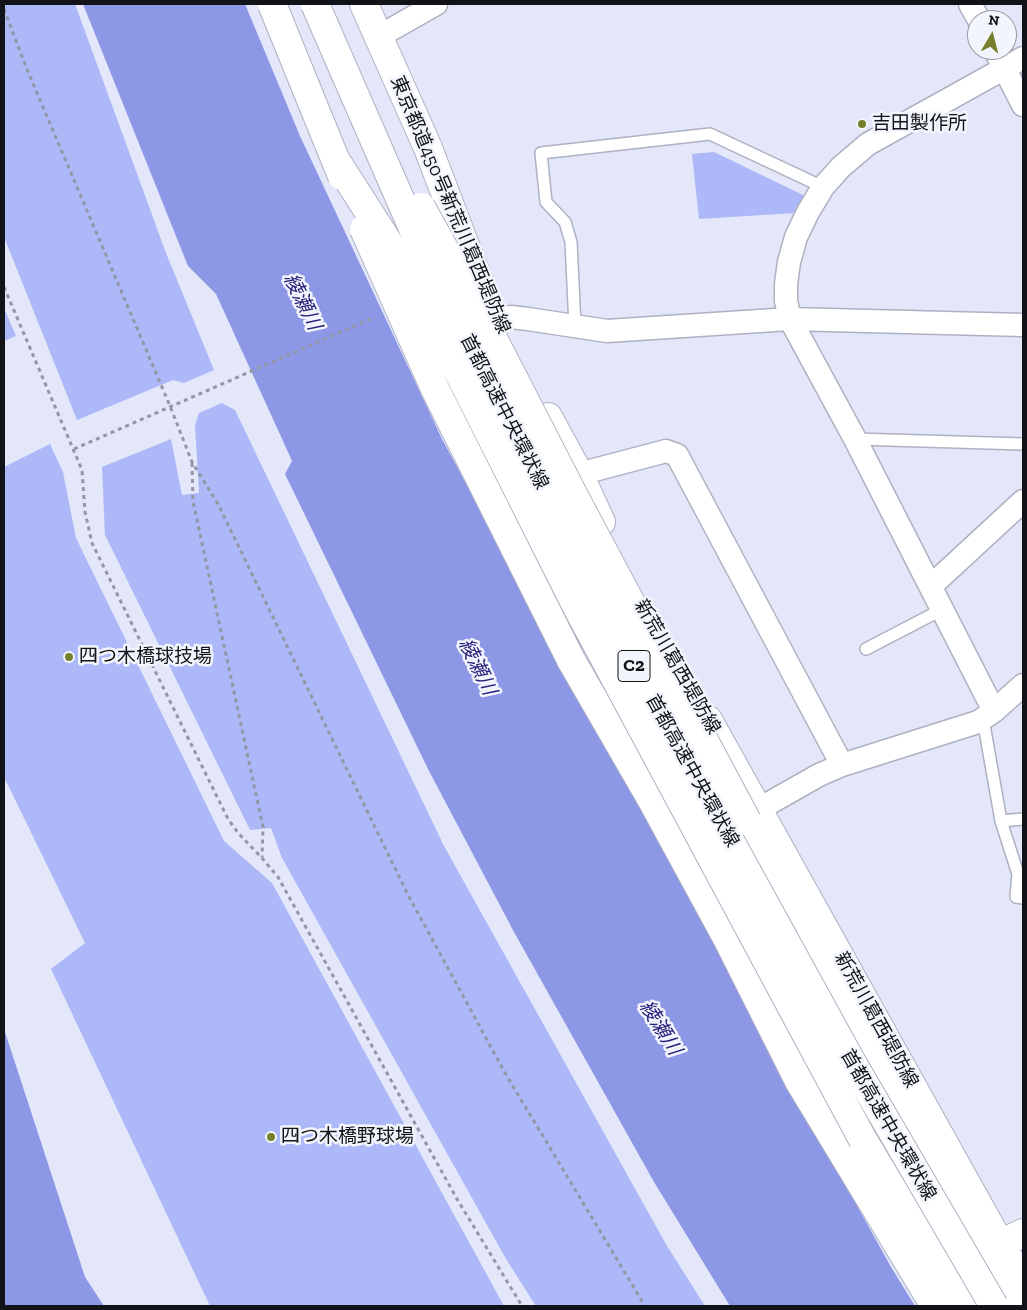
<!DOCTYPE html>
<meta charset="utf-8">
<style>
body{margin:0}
#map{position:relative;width:1027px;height:1310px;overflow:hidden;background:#e3e7f9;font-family:"Zilla Slab",serif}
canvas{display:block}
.frame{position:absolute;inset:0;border:5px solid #121319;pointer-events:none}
.north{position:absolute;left:967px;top:10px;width:50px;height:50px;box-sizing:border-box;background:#f3f5fc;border:1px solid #999ba1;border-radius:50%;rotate:8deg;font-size:14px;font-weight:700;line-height:20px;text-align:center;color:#121319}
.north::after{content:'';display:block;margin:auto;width:18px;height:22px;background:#757f2c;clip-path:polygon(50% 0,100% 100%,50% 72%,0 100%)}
</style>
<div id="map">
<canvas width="1027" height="1310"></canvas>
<div class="frame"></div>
<div class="north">N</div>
</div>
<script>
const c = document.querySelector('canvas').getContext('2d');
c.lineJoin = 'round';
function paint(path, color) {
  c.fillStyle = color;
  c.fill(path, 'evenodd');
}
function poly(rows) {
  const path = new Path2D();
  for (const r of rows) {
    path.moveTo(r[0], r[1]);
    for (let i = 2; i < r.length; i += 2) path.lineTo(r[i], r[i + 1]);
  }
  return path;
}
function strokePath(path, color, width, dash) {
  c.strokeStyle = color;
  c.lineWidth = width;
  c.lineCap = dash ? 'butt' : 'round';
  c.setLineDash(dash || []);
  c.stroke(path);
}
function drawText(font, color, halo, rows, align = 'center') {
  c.font = font + ' "Zilla Slab","Noto Sans JP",serif';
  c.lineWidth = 5;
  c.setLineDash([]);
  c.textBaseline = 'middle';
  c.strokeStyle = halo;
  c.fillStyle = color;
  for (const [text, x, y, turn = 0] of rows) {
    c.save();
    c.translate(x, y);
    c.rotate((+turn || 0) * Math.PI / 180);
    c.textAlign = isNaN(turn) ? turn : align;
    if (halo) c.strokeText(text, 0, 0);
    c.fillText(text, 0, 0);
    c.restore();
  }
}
const green = poly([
 [4,4,75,4,166,253,214,370,184,383,173,380,77,420,4,237],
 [714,152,805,196,795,213,699,219,692,154],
 [4,308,16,336,4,341],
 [222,403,235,410,444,846,667,1246,705,1306,536,1306,506,1259,282,858,271,828,250,830,105,535,102,467,171,439,182,495,199,493,195,425,199,413],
 [50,444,63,472,76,538,224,841,272,883,504,1306,210,1306,51,969,85,943,4,777,4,467]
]);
const water = poly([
 [83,4,245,4,300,136,442,439,795,1094,891,1267,915,1306,730,1306,654,1182,514,932,428,769,285,474,292,461,288,452,216,294,188,266],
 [4,1029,85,1277,104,1306,4,1306]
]);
const path = poly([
 [4,9,26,67,170,406,192,462,218,504,407,893,505,1073,645,1306],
 [4,287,82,470,85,512,92,543,228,819,239,834,262,858,278,877,457,1199,522,1306],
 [74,449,375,317],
 [192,463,193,501,263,827,262,857]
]);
const service = poly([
 [575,326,571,242,565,222,546,202,541,153,710,134,823,187],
 [855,439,1023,444],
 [866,649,941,610],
 [983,719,1001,821,1018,874,1016,897,1023,898],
 [1001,821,1023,819]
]);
const minor = poly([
 [970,4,979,20],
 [378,37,436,4],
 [995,50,1023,105],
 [496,321,511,317,528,319,607,331,790,319,1023,325],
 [579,474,666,451,677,455,842,765],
 [931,586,1023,501],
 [994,711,855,439,790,319,786,301,786,284,789,262,796,237,808,212,823,187,841,167,868,144,1023,58],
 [759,809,819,775,842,765,978,722,994,711,1023,685]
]);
const tertiary = poly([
 [1000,1244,1023,1233]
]);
const secondary = poly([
 [364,4,428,148,487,303,497,322],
 [548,417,579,474,601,522],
 [708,720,1000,1244,1023,1281]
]);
const motorway = poly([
 [571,660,653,802,727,938,799,1081,935,1306],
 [747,821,988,1255,1020,1306],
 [863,1140,963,1306]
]);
const motorwayBridge = poly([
 [272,4,342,176],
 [315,4,418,240,596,597,850,1059,994,1306],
 [335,159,411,278,578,609,863,1140],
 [421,207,483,319,575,498,747,821],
 [364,229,436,391,571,660]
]);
const markers = [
 [862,124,5,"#757f2c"],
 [69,657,5,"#757f2c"],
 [271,1137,5,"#757f2c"]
];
const shields = [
 [634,666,32]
];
const shieldNames = [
 ["C2",634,666]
];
const poiNames = [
 ["吉田製作所",872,124],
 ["四つ木橋球技場",79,657],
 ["四つ木橋野球場",281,1137]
];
const streetNames = [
 ["東京都道450号新荒川葛西堤防線",450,205,67],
 ["首都高速中央環状線",504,412,63],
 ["新荒川葛西堤防線",677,667,60],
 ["首都高速中央環状線",692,771,61],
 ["新荒川葛西堤防線",876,1020,61],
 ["首都高速中央環状線",888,1125,60]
];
const waterNames = [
 ["綾瀬川",302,302,64],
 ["綾瀬川",477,667,64],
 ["綾瀬川",660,1028,58]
];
paint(green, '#acb8f8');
paint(water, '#8c98e6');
strokePath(service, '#adb1c2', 14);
strokePath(minor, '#adb1c2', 25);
strokePath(tertiary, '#adb1c2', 30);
strokePath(secondary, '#adb1c2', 30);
strokePath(motorway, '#adb1c2', 30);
strokePath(path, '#9396a3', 3, [4, 4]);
strokePath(service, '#fff', 11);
strokePath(minor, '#fff', 22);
strokePath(tertiary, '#fff', 28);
strokePath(secondary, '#fff', 28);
strokePath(motorway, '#fff', 28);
strokePath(motorwayBridge, '#adb1c2', 30, []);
strokePath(motorwayBridge, '#fff', 28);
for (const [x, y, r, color] of markers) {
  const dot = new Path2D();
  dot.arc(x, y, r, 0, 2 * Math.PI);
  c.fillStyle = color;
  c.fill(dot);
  strokePath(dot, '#f3f5fc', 2);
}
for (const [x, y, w] of shields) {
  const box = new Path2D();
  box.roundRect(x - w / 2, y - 15.5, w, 31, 4);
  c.fillStyle = '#f3f5fc';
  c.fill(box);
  strokePath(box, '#121319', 1);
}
drawText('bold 18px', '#121319', null, shieldNames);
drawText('19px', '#121319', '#f3f5fc', poiNames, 'left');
drawText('19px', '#121319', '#f3f5fc', streetNames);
drawText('italic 20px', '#26227c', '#f3f5fc', waterNames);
</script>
